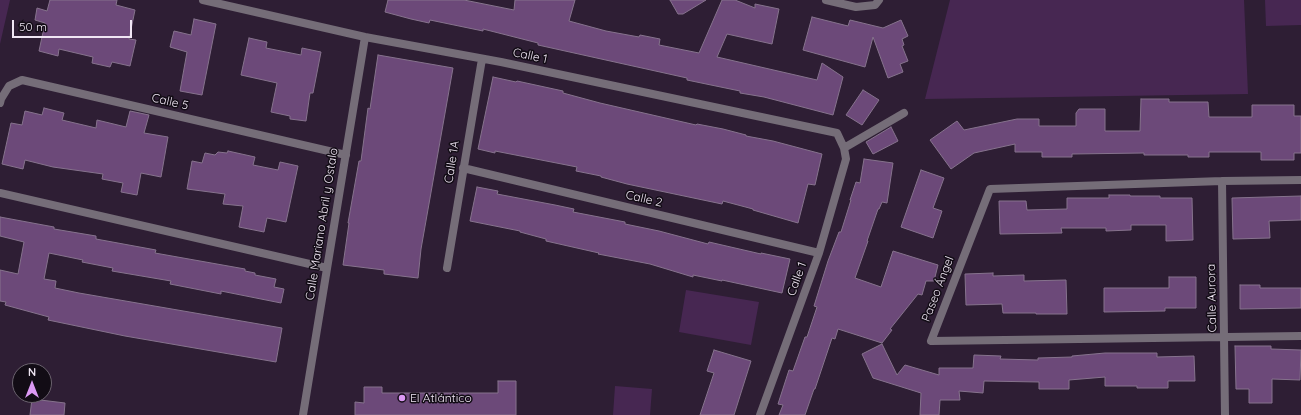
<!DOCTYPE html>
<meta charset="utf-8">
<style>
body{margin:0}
#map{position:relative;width:1301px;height:415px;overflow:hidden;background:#2e1e34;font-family:Quicksand,sans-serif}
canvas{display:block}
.north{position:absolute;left:12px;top:363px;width:40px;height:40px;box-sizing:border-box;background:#120c15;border:1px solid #6b636e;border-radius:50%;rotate:0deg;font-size:11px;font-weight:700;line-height:16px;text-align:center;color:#f0e6f4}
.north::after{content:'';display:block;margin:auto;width:14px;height:18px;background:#dc99f4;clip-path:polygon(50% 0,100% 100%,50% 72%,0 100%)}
.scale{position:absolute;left:12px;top:20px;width:120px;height:18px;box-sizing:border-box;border:2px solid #f0e6f4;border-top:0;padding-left:5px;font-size:12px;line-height:14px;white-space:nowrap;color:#f0e6f4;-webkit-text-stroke:3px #120c15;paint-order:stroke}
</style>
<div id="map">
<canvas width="1301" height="415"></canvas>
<div class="north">N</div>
<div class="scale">50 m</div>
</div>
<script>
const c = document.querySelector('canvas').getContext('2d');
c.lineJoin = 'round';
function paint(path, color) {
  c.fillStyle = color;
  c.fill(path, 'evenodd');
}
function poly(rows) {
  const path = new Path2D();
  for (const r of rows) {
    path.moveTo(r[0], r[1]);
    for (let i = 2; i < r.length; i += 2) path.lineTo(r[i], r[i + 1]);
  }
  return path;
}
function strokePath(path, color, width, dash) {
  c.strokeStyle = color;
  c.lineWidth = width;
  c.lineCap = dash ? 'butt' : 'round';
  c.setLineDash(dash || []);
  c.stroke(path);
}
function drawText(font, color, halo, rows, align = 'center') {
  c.font = font + ' Quicksand,sans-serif';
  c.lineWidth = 3;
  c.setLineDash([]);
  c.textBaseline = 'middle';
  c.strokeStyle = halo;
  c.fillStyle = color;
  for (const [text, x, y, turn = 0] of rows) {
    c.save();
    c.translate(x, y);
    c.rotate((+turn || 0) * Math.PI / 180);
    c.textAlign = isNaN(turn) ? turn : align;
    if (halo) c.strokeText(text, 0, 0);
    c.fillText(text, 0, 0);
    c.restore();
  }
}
const green = poly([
 [0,0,10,0,0,44],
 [950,0,1244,0,1248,94,925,99],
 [1265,0,1301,0,1301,25,1266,26],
 [686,290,759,302,751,345,679,332],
 [615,386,652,389,650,415,613,415]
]);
const building = poly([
 [50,0,117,0,116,5,135,10,129,39,136,40,130,66,112,62,110,67,92,63,93,57,59,49,58,56,39,51,45,23,35,20,37,8,47,11,50,0],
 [388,0,464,0,514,10,515,0,575,0,569,21,606,31,639,37,640,35,660,39,659,45,699,53,722,0,735,0,755,8,755,4,779,9,772,44,727,34,717,57,817,80,822,63,843,77,833,115,764,97,740,93,740,91,711,85,687,80,687,78,538,45,538,43,483,29,483,31,430,20,429,23,411,19,385,12,388,0],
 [670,0,706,0,683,14,678,14,670,0],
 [812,17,848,26,850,20,883,28,901,20,908,36,902,39,904,45,902,46,908,61,900,64,903,72,888,78,873,37,865,67,803,50,812,17],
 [194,19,216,24,202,95,180,91,187,52,170,47,174,31,191,35,194,19],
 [249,38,267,42,266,48,301,55,302,48,321,52,313,93,310,93,306,121,290,119,290,116,271,112,277,83,241,75,249,38],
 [378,55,453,68,421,249,418,278,384,274,384,270,343,265,349,223,348,223,359,161,361,161,368,108,370,109,378,55],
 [493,77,516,82,517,81,563,91,563,93,600,103,696,125,697,124,723,129,746,135,746,136,773,141,822,154,815,185,808,184,798,223,753,210,753,209,723,201,722,204,627,184,601,177,601,176,576,171,577,167,495,151,495,153,478,149,493,77],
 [863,90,879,100,862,125,846,115,863,90],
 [1141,99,1169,99,1169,102,1208,102,1209,117,1252,117,1252,105,1294,105,1294,116,1301,116,1301,153,1294,153,1294,160,1261,160,1261,152,1209,152,1209,157,1188,157,1188,155,1144,155,1144,153,1072,154,1072,157,1042,157,1042,152,1015,152,1015,144,974,153,951,169,930,140,957,121,964,130,1017,119,1039,119,1039,126,1076,126,1076,113,1079,109,1105,109,1105,131,1140,131,1141,99],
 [44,108,64,113,62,120,96,128,97,120,126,127,130,111,149,115,144,133,168,137,161,177,141,173,137,195,121,192,123,183,102,179,103,174,53,167,25,160,23,169,2,164,11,123,22,125,25,111,42,115,44,108],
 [891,127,898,141,873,154,866,142,891,127],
 [228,151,255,157,253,165,278,170,280,162,298,166,286,222,267,218,264,232,239,227,243,206,223,204,225,194,187,189,192,161,202,163,205,153,215,155,218,152,227,153,228,151],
 [864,159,893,163,887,203,882,202,879,209,878,209,867,241,868,241,855,278,881,287,893,251,938,265,934,281,926,281,922,295,918,294,890,329,892,330,882,343,838,329,835,339,832,338,815,389,814,389,805,415,779,415,783,405,778,404,789,370,793,371,805,337,807,337,817,307,814,306,828,261,839,232,841,232,851,200,850,200,856,182,860,183,864,159],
 [921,170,944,178,933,208,942,211,933,238,901,227,921,170],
 [477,187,498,191,497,194,555,205,574,209,573,212,625,222,625,224,659,231,708,244,709,242,761,254,761,253,790,259,782,293,722,280,722,281,693,275,693,277,650,264,598,254,599,253,546,241,546,239,520,232,520,231,470,221,477,187],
 [1109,195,1130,195,1130,196,1160,196,1160,198,1192,198,1193,240,1166,241,1166,225,1131,225,1131,230,1106,231,1106,228,1061,228,1062,233,1000,234,999,201,1026,201,1027,210,1067,209,1067,198,1109,198,1109,195],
 [1301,196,1301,220,1269,221,1270,238,1233,239,1232,198,1301,196],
 [0,217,54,227,54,229,96,236,96,239,156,250,155,253,245,269,245,271,255,273,255,275,276,279,274,287,284,289,281,303,221,291,221,294,170,284,171,281,112,271,113,268,82,262,83,260,49,253,44,279,56,281,55,288,79,293,282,328,276,362,125,336,48,320,49,317,5,305,6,302,0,301,0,270,18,274,24,242,0,236,0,217],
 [993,273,993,276,1024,275,1024,281,1066,280,1067,314,1036,314,1036,313,1003,313,1002,304,966,305,965,274,993,273],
 [1169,277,1196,277,1196,308,1165,308,1165,311,1104,312,1104,288,1169,288,1169,277],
 [1240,285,1260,285,1260,288,1301,288,1301,308,1240,309,1240,285],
 [882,344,897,375,905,365,939,375,939,368,973,368,974,355,1001,356,1000,359,1038,360,1038,358,1072,357,1072,356,1105,353,1157,353,1157,357,1194,356,1195,381,1168,381,1168,388,1137,388,1137,386,1105,386,1105,377,1069,380,1069,389,1039,389,1039,382,984,381,983,393,959,391,960,400,940,400,939,415,920,415,921,393,873,378,862,354,882,344],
 [1235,346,1271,346,1271,349,1301,350,1300,380,1272,379,1272,403,1249,403,1249,389,1236,389,1235,346],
 [714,350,751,361,734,415,700,415,714,373,707,371,714,350],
 [498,381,516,381,516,415,355,415,355,402,364,403,364,387,382,387,382,393,498,393,498,381],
 [32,399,65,403,64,415,30,415,32,399]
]);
const minor = poly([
 [203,0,365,37,501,62,837,133,844,148,846,159,819,253,760,415],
 [826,0,856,7,875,5,879,0],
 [0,103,1,99,9,86,22,80,346,155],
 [844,148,904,113],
 [463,168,819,253],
 [1301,180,1222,181,990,189,931,341,1301,336],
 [1222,181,1225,415],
 [0,193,327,268],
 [447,268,482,59],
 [303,415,365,37]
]);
const markers = [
 [402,398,4,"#dc99f4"]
];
const streetNames = [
 ["Calle 1",530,56,12],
 ["Calle 5",170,102,13],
 ["Calle 1A",452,162,-81],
 ["Calle 2",644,199,13],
 ["Calle Mariano Abril y Ostalo",322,224,-81],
 ["Calle 1",797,279,-70],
 ["Paseo Ángel",938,289,-69],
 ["Calle Aurora",1212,298,-91]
];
const poiNames = [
 ["El Atlántico",410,398]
];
paint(green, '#472752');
paint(building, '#6c4979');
strokePath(building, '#86738d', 1);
strokePath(minor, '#756d78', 8);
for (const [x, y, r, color] of markers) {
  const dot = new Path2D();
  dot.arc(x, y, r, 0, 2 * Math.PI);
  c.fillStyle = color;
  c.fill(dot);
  strokePath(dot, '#120c15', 1.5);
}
drawText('12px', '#f0e6f4', '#120c15', streetNames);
drawText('12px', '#f0e6f4', '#120c15', poiNames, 'left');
</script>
